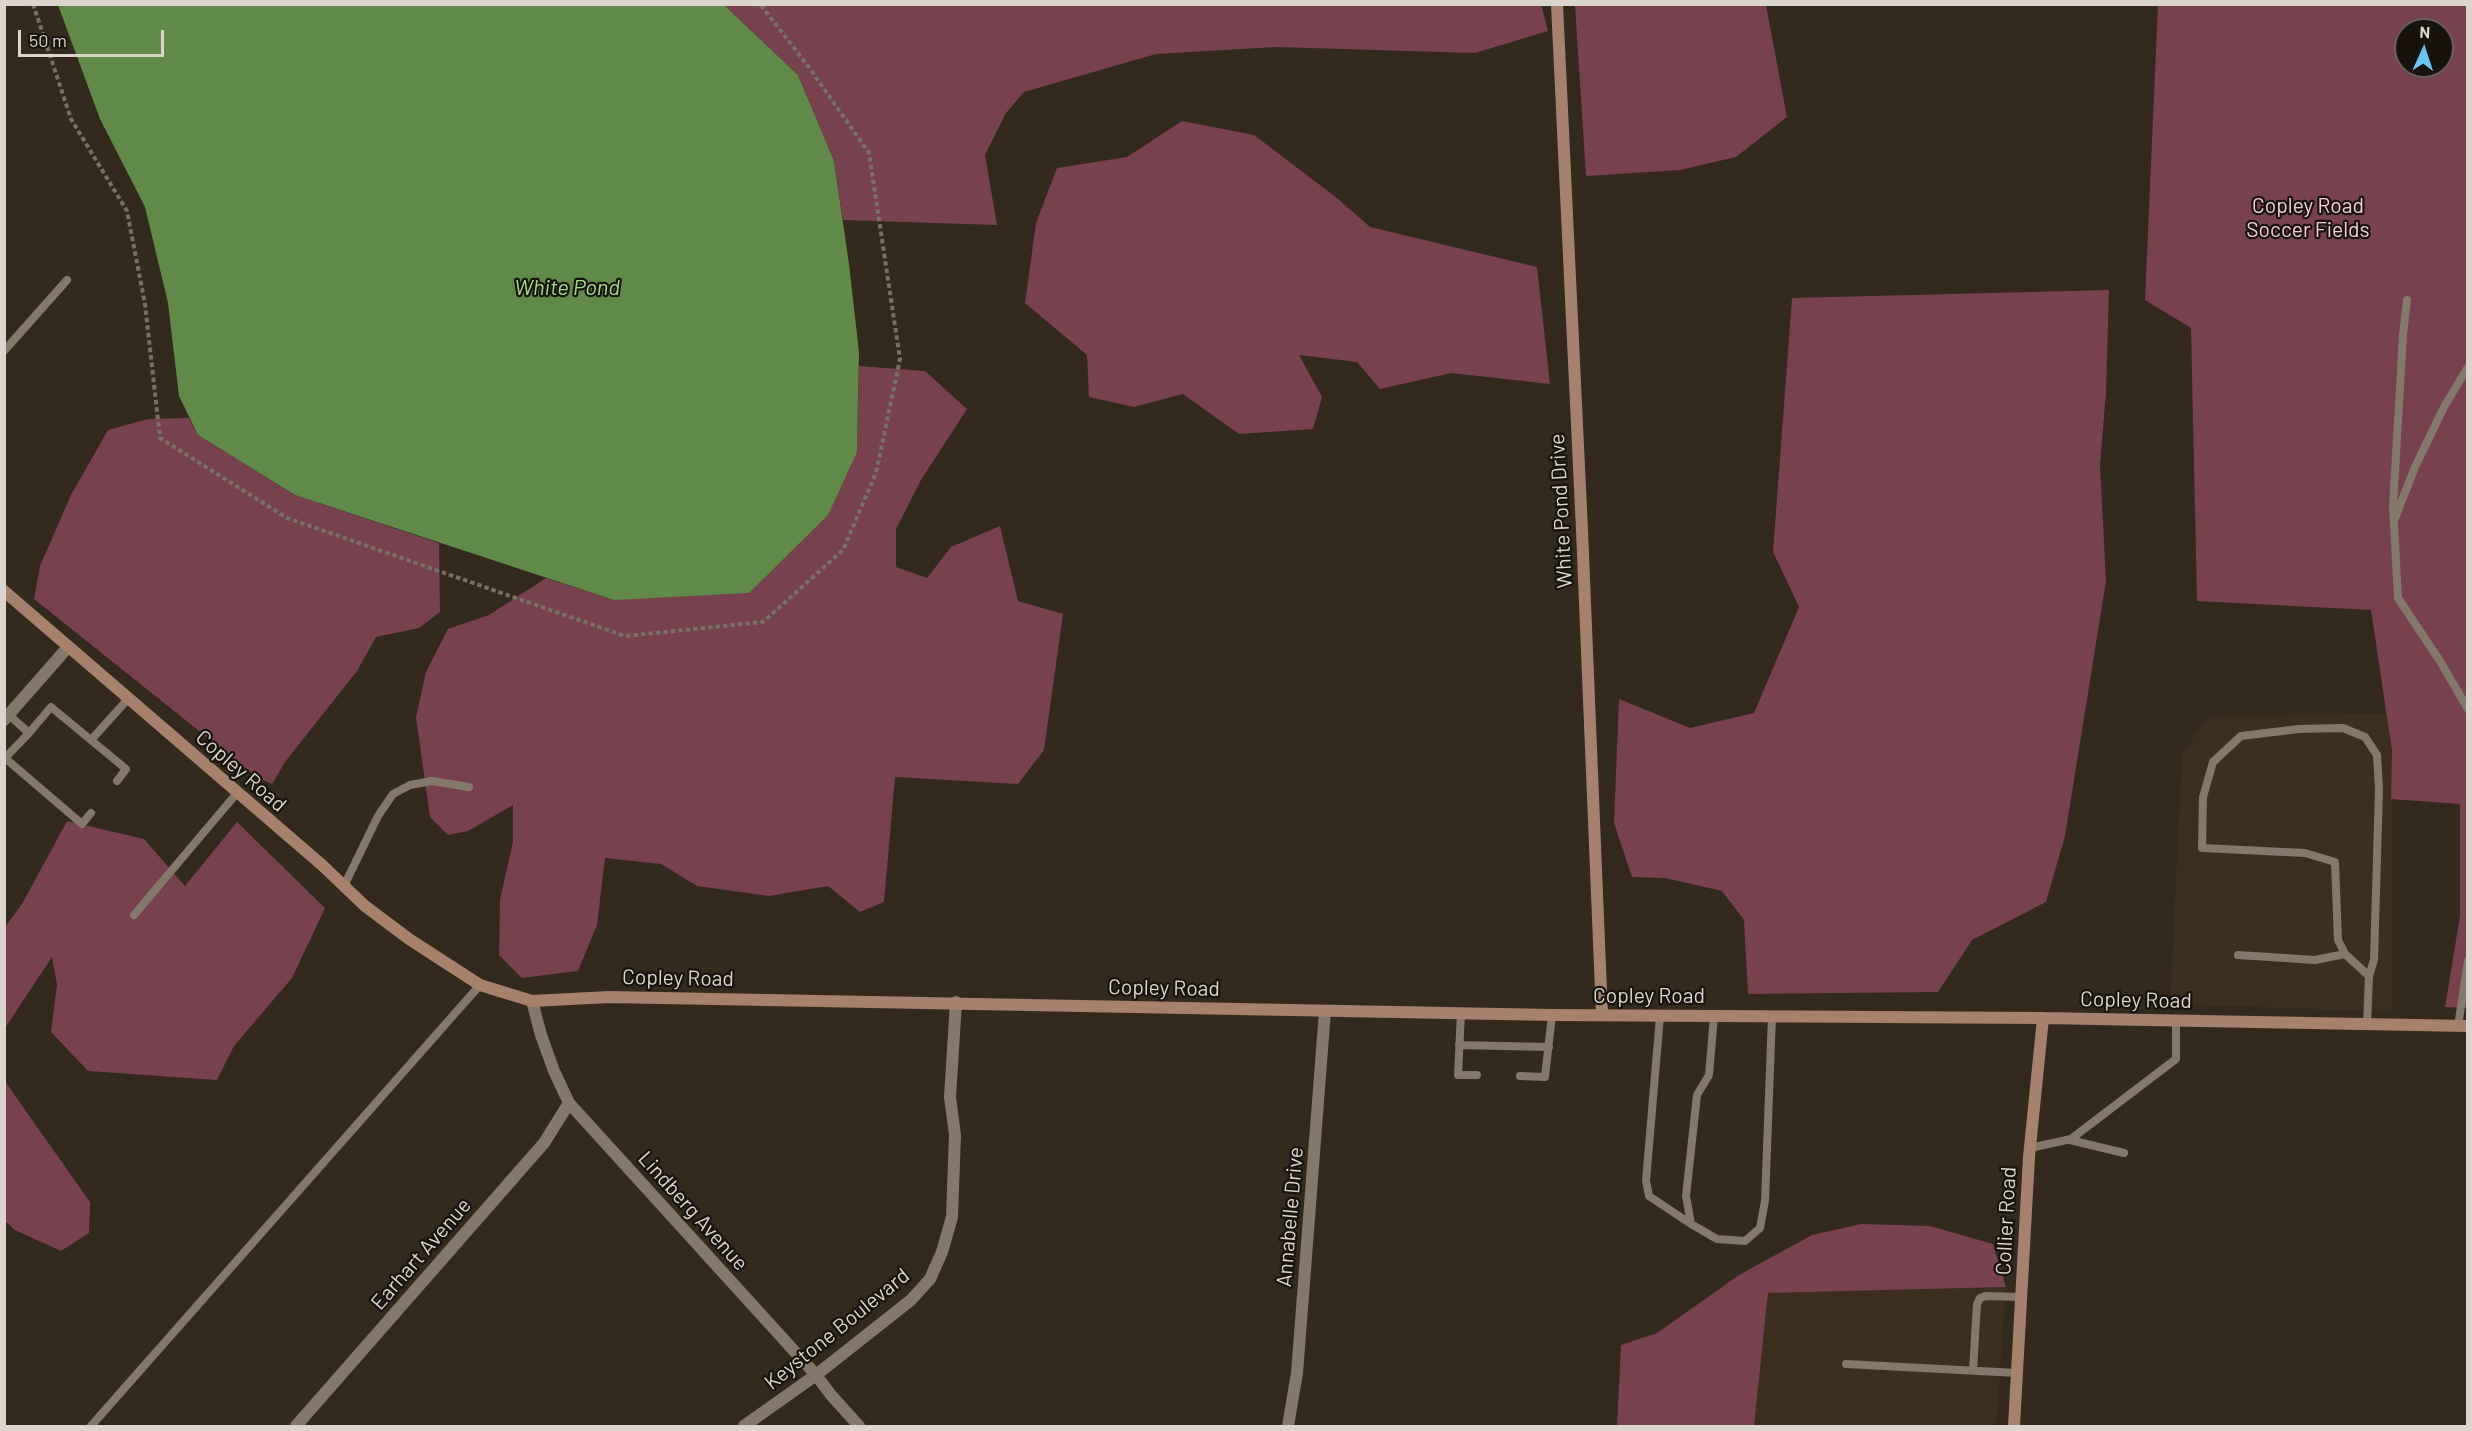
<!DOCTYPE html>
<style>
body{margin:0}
#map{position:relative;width:2472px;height:1431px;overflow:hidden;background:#33291d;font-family:Barlow,sans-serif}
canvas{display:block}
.frame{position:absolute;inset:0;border:6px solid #dcd5cd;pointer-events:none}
.north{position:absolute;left:2394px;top:18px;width:60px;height:60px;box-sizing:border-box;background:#17130d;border:2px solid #66615a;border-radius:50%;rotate:3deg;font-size:16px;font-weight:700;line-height:24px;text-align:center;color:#dcd5cd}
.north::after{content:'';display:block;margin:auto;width:21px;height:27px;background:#6ac3f1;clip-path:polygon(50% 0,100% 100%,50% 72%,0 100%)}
.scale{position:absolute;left:18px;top:30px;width:146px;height:27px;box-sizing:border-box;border:3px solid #dcd5cd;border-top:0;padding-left:8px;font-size:18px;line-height:21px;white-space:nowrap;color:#dcd5cd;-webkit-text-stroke:4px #17130d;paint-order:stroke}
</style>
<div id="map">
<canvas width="2472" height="1431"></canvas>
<div class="frame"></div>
<div class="north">N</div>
<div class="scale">50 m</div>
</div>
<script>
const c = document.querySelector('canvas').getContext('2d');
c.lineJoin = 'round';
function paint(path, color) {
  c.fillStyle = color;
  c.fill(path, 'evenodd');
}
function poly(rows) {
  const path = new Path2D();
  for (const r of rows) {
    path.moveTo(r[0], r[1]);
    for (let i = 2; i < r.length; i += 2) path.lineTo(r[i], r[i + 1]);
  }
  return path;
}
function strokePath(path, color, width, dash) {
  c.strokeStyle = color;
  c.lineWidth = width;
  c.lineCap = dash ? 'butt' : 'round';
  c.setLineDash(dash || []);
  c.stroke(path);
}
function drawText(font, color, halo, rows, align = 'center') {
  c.font = font + ' Barlow,sans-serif';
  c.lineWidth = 4.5;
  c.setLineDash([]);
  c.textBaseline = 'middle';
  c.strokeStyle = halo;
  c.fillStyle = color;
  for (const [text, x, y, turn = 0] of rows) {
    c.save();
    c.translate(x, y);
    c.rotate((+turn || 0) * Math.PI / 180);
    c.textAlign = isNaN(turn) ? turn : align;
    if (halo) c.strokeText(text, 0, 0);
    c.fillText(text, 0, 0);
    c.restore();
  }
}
const built = poly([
 [2386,714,2392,751,2392,1012,2170,1004,2182,755,2207,717],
 [2006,1287,1996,1426,1754,1426,1768,1293]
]);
const green = poly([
 [1541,4,1548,31,1475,53,1276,47,1156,54,1024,92,1006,113,985,155,997,225,843,220,834,161,798,75,724,5],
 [1575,5,1766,5,1787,117,1736,157,1680,170,1586,176],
 [2158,5,2467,5,2467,1008,2445,1007,2460,916,2460,804,2391,799,2392,751,2371,610,2197,601,2191,328,2145,300],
 [2406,30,2442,30,2442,66,2406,66],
 [1182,121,1254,135,1337,198,1370,227,1537,267,1550,384,1451,373,1380,389,1357,362,1299,355,1322,397,1313,429,1239,434,1183,394,1134,407,1089,397,1087,355,1025,303,1036,223,1057,168,1127,157],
 [2109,290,2106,392,2100,465,2106,581,2065,836,2046,902,1972,940,1938,992,1748,994,1744,920,1722,891,1665,878,1632,877,1614,823,1619,699,1690,728,1754,713,1799,607,1773,552,1792,298],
 [859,366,925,371,967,409,921,480,896,529,896,567,927,578,951,547,1000,526,1018,601,1063,614,1044,750,1018,784,895,777,884,902,860,912,828,886,769,896,697,886,661,864,605,858,597,925,578,971,522,978,499,955,500,899,513,842,513,805,468,831,448,835,430,817,416,717,426,672,448,629,489,615,546,578,614,600,857,452],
 [189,418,198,435,295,495,439,543,440,612,419,628,376,637,357,671,285,762,272,784,258,778,34,599,40,566,71,495,108,430,148,419],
 [67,821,144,839,185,886,237,822,325,908,292,978,234,1046,217,1080,88,1071,51,1032,57,985,52,957,5,1028,5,927,22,904],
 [4,1080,90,1202,89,1233,61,1251,15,1230,5,1221],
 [1861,1224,1930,1226,1993,1244,2006,1287,1768,1293,1754,1426,1617,1426,1621,1345,1657,1333,1739,1275,1812,1235]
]);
const water = poly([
 [58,5,724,5,798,75,834,161,849,264,859,352,857,452,828,515,749,593,614,600,295,495,198,435,179,396,168,303,145,207,100,119]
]);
const path = poly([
 [33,4,71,119,127,211,145,304,160,438,287,518,625,636,763,622,843,550,876,473,900,359,869,153,808,66,760,4]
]);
const lane = poly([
 [2407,300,2403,335,2393,506,2398,598,2440,661,2468,709],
 [4,351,67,280],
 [2395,518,2415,467,2445,405,2468,367],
 [9,715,29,733,51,707,91,740,128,699],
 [29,733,5,758,82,824,91,813],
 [91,740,126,769,117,781],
 [344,886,378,816,393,794,410,785,432,781,469,787],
 [134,915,237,793],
 [2238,955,2315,960,2345,954],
 [1461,1013,1458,1075,1477,1075],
 [1660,1016,1646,1181,1649,1196,1691,1224],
 [1714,1016,1709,1075,1697,1095,1686,1196,1691,1224,1717,1239,1745,1241,1760,1228,1765,1201,1772,1016],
 [2367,1024,2369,976,2374,960,2379,789,2377,755,2365,737,2343,728,2299,729,2241,736,2213,762,2203,797,2202,848,2305,853,2335,862,2338,940,2345,954,2369,976],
 [2458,1026,2468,961],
 [1459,1045,1549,1047],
 [1520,1076,1545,1077,1552,1015],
 [2070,1140,2124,1153],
 [2030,1148,2071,1139,2176,1059,2176,1020],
 [1846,1364,2017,1373],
 [1973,1370,1977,1304,1980,1298,1986,1296,2021,1297],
 [91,1426,480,985]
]);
const street = poly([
 [4,720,68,647],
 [532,1001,541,1035,554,1071,569,1103,816,1375,831,1395,859,1426],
 [296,1426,544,1143,569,1103],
 [744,1426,816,1375,911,1300,930,1279,942,1252,952,1217,955,1135,950,1097,956,1002],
 [1288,1426,1297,1373,1325,1011]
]);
const secondary = poly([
 [1557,4,1582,530,1602,1015],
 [4,591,322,865,365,906,409,939,480,985,532,1001,609,997,1552,1015,2043,1018,2468,1026],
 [2014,1426,2029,1157,2043,1018]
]);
const parkNames = [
 ["Copley Road",2308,206],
 ["Soccer Fields",2308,230]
];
const streetNames = [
 ["White Pond Drive",1561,511,-93],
 ["Copley Road",241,771,41],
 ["Copley Road",678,978,1],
 ["Copley Road",1164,988,1],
 ["Copley Road",1649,996],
 ["Copley Road",2136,1000,1],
 ["Lindberg Avenue",693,1211,48],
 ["Annabelle Drive",1290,1217,-85],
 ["Collier Road",2006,1221,-87],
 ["Earhart Avenue",421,1254,-49],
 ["Keystone Boulevard",837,1329,-39]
];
const waterNames = [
 ["White Pond",567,288]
];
paint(built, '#3d2f1d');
paint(green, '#77414e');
paint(water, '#60894a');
strokePath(path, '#797066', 4, [4.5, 3]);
strokePath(lane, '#84786a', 8);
strokePath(street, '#84786a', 12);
strokePath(secondary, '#a6816e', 12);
drawText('21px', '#facdd6', '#17130d', parkNames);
drawText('21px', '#dcd5cd', '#17130d', streetNames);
drawText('italic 22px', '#a4dd85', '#17130d', waterNames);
</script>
